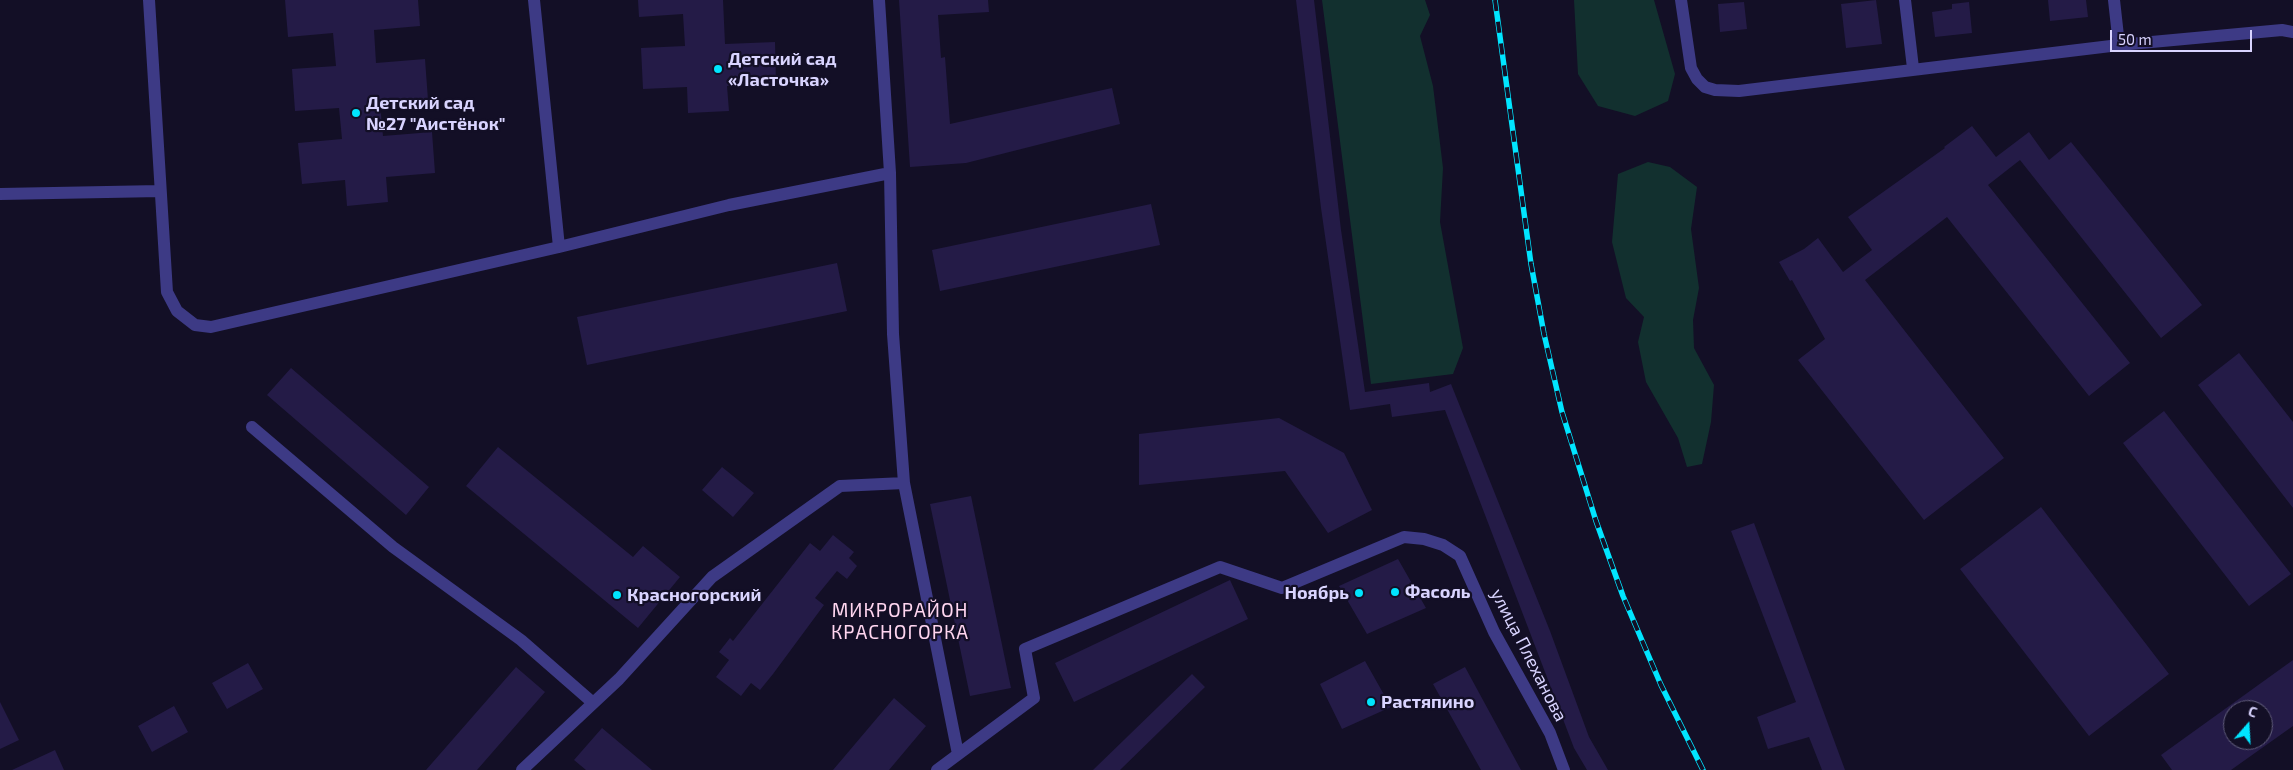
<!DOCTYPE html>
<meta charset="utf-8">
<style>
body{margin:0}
#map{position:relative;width:2293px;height:770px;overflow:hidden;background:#130f26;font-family:"Exo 2",sans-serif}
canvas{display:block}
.north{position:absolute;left:2223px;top:700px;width:50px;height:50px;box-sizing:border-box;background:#130f26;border:1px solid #625e7d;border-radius:50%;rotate:19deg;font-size:14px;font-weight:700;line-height:20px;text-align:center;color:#d9d4ff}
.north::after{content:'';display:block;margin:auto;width:18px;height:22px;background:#00e5ff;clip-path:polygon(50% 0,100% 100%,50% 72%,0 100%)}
.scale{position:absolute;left:2110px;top:30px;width:142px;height:22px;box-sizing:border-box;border:2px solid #d9d4ff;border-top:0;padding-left:6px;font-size:15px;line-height:18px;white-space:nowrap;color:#d9d4ff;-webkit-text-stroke:4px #130f26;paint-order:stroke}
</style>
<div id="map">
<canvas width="2293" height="770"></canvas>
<div class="north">С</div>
<div class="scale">50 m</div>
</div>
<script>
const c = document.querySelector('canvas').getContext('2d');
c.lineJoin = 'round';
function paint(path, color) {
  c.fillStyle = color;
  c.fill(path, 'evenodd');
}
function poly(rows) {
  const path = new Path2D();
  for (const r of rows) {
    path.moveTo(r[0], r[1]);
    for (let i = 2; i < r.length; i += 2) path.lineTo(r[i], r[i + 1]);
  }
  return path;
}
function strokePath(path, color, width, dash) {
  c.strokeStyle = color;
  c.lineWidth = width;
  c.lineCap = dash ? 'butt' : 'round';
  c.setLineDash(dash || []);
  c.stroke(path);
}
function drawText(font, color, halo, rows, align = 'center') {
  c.font = font + ' "Exo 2",sans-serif';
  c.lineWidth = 4.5;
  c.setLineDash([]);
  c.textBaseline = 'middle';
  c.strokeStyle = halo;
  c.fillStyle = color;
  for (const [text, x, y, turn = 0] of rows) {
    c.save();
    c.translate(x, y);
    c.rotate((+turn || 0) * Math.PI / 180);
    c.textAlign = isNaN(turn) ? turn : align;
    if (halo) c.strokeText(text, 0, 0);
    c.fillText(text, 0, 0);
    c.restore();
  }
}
const green = poly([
 [1322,0,1425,0,1430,15,1420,36,1433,86,1443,168,1440,222,1463,348,1453,374,1371,384],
 [1574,0,1654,0,1675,74,1668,101,1635,116,1598,106,1578,74],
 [1648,162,1670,167,1697,187,1691,229,1699,288,1693,320,1694,348,1714,385,1711,422,1702,464,1687,467,1678,438,1646,382,1638,342,1644,317,1626,298,1612,242,1618,174]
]);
const building = poly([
 [285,0,418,0,420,26,374,30,376,63,425,59,428,100,380,104,383,136,432,132,435,173,386,177,388,202,347,206,345,180,302,184,298,143,342,139,339,108,295,111,292,69,336,66,333,33,288,37],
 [638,0,723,0,725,44,775,42,776,83,727,86,729,111,688,113,687,87,643,89,641,48,685,46,683,14,639,17],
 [899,0,988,0,989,12,938,15,941,58,945,57,950,124,1112,88,1120,124,966,163,910,167],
 [1296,0,1314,0,1341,230,1365,392,1429,383,1430,392,1451,384,1550,631,1589,737,1608,770,1587,770,1574,748,1445,410,1392,417,1390,404,1350,410,1321,208],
 [1876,0,1882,44,1846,48,1841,4],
 [2048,0,2086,0,2088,17,2050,21],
 [1744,2,1747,29,1720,32,1718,4],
 [1969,2,1972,33,1935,37,1932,12,1952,9,1952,4],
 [1972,126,1996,157,2029,132,2049,160,2071,142,2202,305,2161,338,2020,160,1988,185,2130,363,2089,396,1947,217,1865,280,2004,458,1924,520,1798,360,1825,339,1792,280,1790,281,1779,262,1804,249,1818,238,1843,272,1872,250,1848,217,1945,148,1944,147],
 [1151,204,1160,245,940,291,932,250],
 [837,263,847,311,587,365,577,317],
 [2239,353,2293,422,2293,508,2198,385],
 [291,368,429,487,406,515,267,395],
 [2164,411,2291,574,2249,606,2123,443],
 [1279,418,1344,453,1372,510,1328,533,1285,471,1139,485,1139,434],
 [498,447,633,557,643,546,680,577,638,628,466,486],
 [722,467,754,493,733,517,702,490],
 [971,496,1011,688,970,696,930,504],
 [2041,507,2169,674,2089,736,1960,569],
 [1754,523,1845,770,1822,770,1809,737,1768,749,1757,717,1796,702,1731,531],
 [833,535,854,552,849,558,857,566,847,579,837,571,815,598,824,605,773,674,760,690,751,683,741,696,716,677,729,660,719,652,730,638,733,641,810,543,820,551],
 [1398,559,1426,608,1367,634,1339,586],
 [1230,580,1248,619,1074,702,1055,663],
 [2293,660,2293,726,2231,770,2172,770,2161,755],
 [2233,710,2263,710,2263,740,2233,740],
 [1365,661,1391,707,1342,729,1320,684],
 [248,663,263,689,227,709,212,683],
 [516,667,545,692,477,770,426,770],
 [1465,667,1521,770,1481,770,1433,684],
 [1192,674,1205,687,1120,770,1093,770],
 [894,698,926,726,889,770,833,770],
 [0,702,19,740,0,749],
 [174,706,188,732,152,752,138,726],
 [602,728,652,770,586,770,574,760],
 [55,750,64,770,12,770]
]);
const street = poly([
 [149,0,167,292,177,311,195,325,211,327,559,247],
 [534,0,559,247,729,205,890,173],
 [879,0,890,173,893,334,904,483,958,754],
 [1681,0,1691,68,1697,79,1705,87,1715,90,1739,91,2119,45,2282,30,2293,32],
 [1905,0,1913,68],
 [2114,0,2119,45],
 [0,194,160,191],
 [252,427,393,547,521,640,592,702],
 [522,770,619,679,712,577,840,486,904,483],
 [937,770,1034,698,1025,649,1220,567,1282,588,1404,537,1424,539,1443,545,1460,556,1494,632,1550,733,1564,770]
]);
const rail = poly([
 [1495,0,1531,264,1544,334,1562,412,1596,521,1623,596,1661,685,1703,770]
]);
const markers = [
 [718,69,5,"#00e5ff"],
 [356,113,5,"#00e5ff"],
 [1395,592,5,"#00e5ff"],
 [1359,593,5,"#00e5ff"],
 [617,595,5,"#00e5ff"],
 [1371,702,5,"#00e5ff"]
];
const poiNames = [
 ["Детский сад",728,59],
 ["«Ласточка»",728,80],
 ["Детский сад",366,103],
 ["№27 \"Аистёнок\"",366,124],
 ["Фасоль",1405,592],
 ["Ноябрь",1349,593,"right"],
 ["Красногорский",627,595],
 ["Растяпино",1381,702]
];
const streetNames = [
 ["улица Плеханова",1529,655,63]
];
const neighbourhoodNames = [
 ["МИКРОРАЙОН",900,611],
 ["КРАСНОГОРКА",900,633]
];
paint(green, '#12302f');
paint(building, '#241b47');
strokePath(street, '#3d3a85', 12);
strokePath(rail, '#00e5ff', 5.5);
strokePath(rail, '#130f26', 4, [11]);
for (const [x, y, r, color] of markers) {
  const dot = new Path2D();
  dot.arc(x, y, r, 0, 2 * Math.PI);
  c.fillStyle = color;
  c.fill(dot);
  strokePath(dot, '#130f26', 2);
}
drawText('bold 18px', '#d9d4ff', '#130f26', poiNames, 'left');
drawText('18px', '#d9d4ff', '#130f26', streetNames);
c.letterSpacing = '1px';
drawText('19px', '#ffd6f0', '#130f26', neighbourhoodNames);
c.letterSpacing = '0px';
</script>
